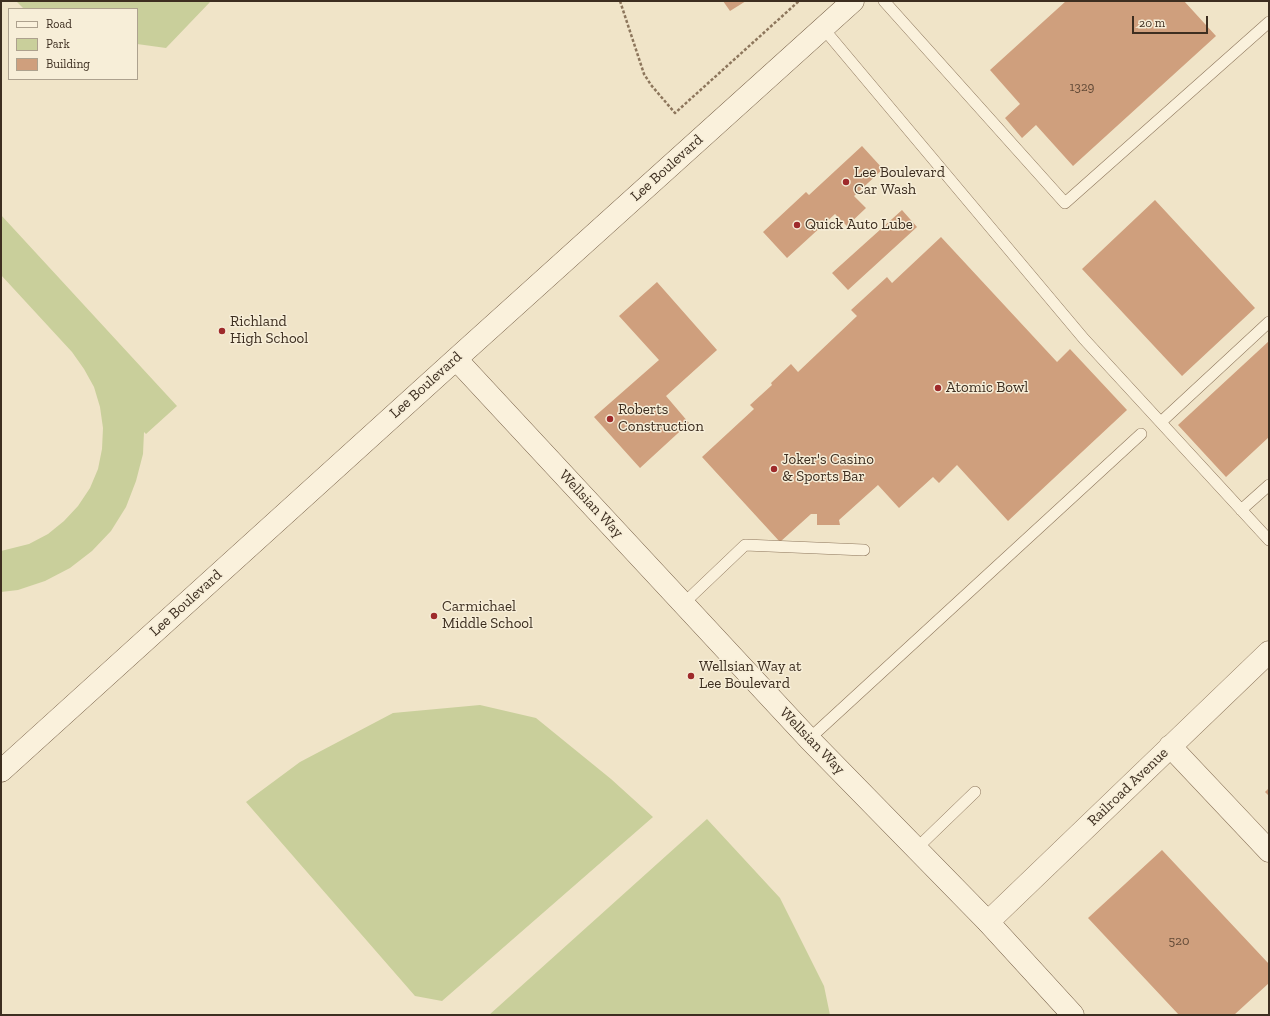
<!DOCTYPE html>
<style>
body{margin:0}
#map{position:relative;width:1270px;height:1016px;overflow:hidden;background:#f0e4c8;font-family:"Zilla Slab",serif}
canvas{display:block}
.frame{position:absolute;inset:0;border:2px solid #3d2e20;pointer-events:none}
.legend{position:absolute;left:8px;top:8px;width:130px;height:72px;box-sizing:border-box;background:#f7eed8;border:1px solid #ada18e;margin:0;padding:5px 7px;list-style:none;font-size:12px;color:#3d2e20}
.legend li{display:flex;align-items:center;gap:8px;height:20px}
.legend b{width:20px;border:1px solid #ada18e}
.scale{position:absolute;left:1132px;top:16px;width:76px;height:18px;box-sizing:border-box;border:2px solid #3d2e20;border-top:0;padding-left:5px;font-size:12px;line-height:14px;white-space:nowrap;color:#3d2e20;-webkit-text-stroke:3px #f7eed8;paint-order:stroke}
</style>
<div id="map">
<canvas width="1270" height="1016"></canvas>
<div class="frame"></div>
<ul class="legend">
<li><b style="height:5px;background:#faf1dc"></b>Road</li>
<li><b style="height:11px;background:#c9cf9b"></b>Park</li>
<li><b style="height:11px;background:#cf9f7d"></b>Building</li>
</ul>
<div class="scale">20 m</div>
</div>
<script>
const c = document.querySelector('canvas').getContext('2d');
c.lineJoin = 'round';
function paint(path, color) {
  c.fillStyle = color;
  c.fill(path, 'evenodd');
}
function poly(rows) {
  const path = new Path2D();
  for (const r of rows) {
    path.moveTo(r[0], r[1]);
    for (let i = 2; i < r.length; i += 2) path.lineTo(r[i], r[i + 1]);
  }
  return path;
}
function strokePath(path, color, width, dash) {
  c.strokeStyle = color;
  c.lineWidth = width;
  c.lineCap = dash ? 'butt' : 'round';
  c.setLineDash(dash || []);
  c.stroke(path);
}
function drawText(font, color, halo, rows, align = 'center') {
  c.font = font + ' "Zilla Slab",serif';
  c.lineWidth = 3;
  c.setLineDash([]);
  c.textBaseline = 'middle';
  c.strokeStyle = halo;
  c.fillStyle = color;
  for (const [text, x, y, turn = 0] of rows) {
    c.save();
    c.translate(x, y);
    c.rotate((+turn || 0) * Math.PI / 180);
    c.textAlign = isNaN(turn) ? turn : align;
    if (halo) c.strokeText(text, 0, 0);
    c.fillText(text, 0, 0);
    c.restore();
  }
}
const green = poly([
 [16,1,211,1,166,48,137,44,137,9,24,9],
 [1,215,177,406,146,434,144,432,143,454,136,481,126,507,111,531,92,551,70,568,45,581,18,590,1,592,1,551,29,544,48,534,64,521,78,506,90,488,98,469,102,449,103,428,100,407,94,387,84,369,72,352,1,275],
 [480,705,536,718,611,779,653,817,442,1001,415,996,246,802,300,762,393,713],
 [707,819,780,898,824,986,830,1015,489,1015]
]);
const building = poly([
 [723,1,746,1,730,11],
 [1066,1,1184,1,1216,36,1073,166,1036,125,1022,138,1005,118,1020,104,990,70],
 [862,146,883,169,854,196,866,208,847,226,835,214,787,258,763,232,806,192,809,195],
 [1155,200,1255,308,1182,376,1082,269],
 [902,210,917,227,848,290,832,273],
 [941,237,1057,362,1070,349,1127,410,1008,521,957,465,939,483,933,477,899,508,878,485,839,520,840,525,817,525,817,514,811,514,780,542,702,457,754,409,750,405,772,385,771,383,791,364,798,372,857,316,851,310,887,277,892,283],
 [657,282,717,350,666,396,689,423,640,468,594,417,659,360,619,316],
 [1269,341,1269,437,1226,477,1178,425],
 [1269,788,1269,796,1265,792],
 [1162,850,1269,964,1269,983,1234,1015,1179,1015,1088,918]
]);
const path = poly([
 [620,1,644,74,651,85,675,113,799,1]
]);
const lane = poly([
 [884,1,1065,203,1269,22],
 [823,28,1084,339,1269,540],
 [1161,422,1269,322],
 [1241,510,1269,485],
 [683,604,745,545,864,550],
 [809,739,1141,434],
 [916,849,975,792]
]);
const street = poly([
 [1170,746,1269,851],
 [988,922,1269,652]
]);
const secondary = poly([
 [456,359,809,739,988,922,1073,1015],
 [1,771,456,359,853,1]
]);
const markers = [
 [846,182,4,"#9e2a2b"],
 [797,225,4,"#9e2a2b"],
 [222,331,4,"#9e2a2b"],
 [938,388,4,"#9e2a2b"],
 [610,419,4,"#9e2a2b"],
 [774,469,4,"#9e2a2b"],
 [434,616,4,"#9e2a2b"],
 [691,676,4,"#9e2a2b"]
];
const numberNames = [
 ["1329",1082,87],
 ["520",1179,941]
];
const streetNames = [
 ["Lee Boulevard",667,168,-42],
 ["Lee Boulevard",426,385,-42],
 ["Wellsian Way",591,504,47],
 ["Lee Boulevard",186,603,-42],
 ["Wellsian Way",812,741,46],
 ["Railroad Avenue",1128,787,-44]
];
const poiNames = [
 ["Lee Boulevard",854,173],
 ["Car Wash",854,190],
 ["Quick Auto Lube",805,225],
 ["Richland",230,322],
 ["High School",230,339],
 ["Atomic Bowl",946,388],
 ["Roberts",618,410],
 ["Construction",618,427],
 ["Joker's Casino",782,460],
 ["& Sports Bar",782,477],
 ["Carmichael",442,607],
 ["Middle School",442,624],
 ["Wellsian Way at",699,667],
 ["Lee Boulevard",699,684]
];
paint(green, '#c9cf9b');
paint(building, '#cf9f7d');
strokePath(lane, '#8d765c', 12);
strokePath(street, '#8d765c', 23);
strokePath(secondary, '#6f573f', 23);
strokePath(path, '#8d765c', 2.5, [3, 2]);
strokePath(lane, '#faf1dc', 11);
strokePath(street, '#faf1dc', 22);
strokePath(secondary, '#faf1dc', 22);
for (const [x, y, r, color] of markers) {
  const dot = new Path2D();
  dot.arc(x, y, r, 0, 2 * Math.PI);
  c.fillStyle = color;
  c.fill(dot);
  strokePath(dot, '#f7eed8', 1.5);
}
drawText('13px', '#624a37', null, numberNames);
drawText('15px', '#3d2e20', '#f7eed8', streetNames);
drawText('15px', '#3d2e20', '#f7eed8', poiNames, 'left');
</script>
